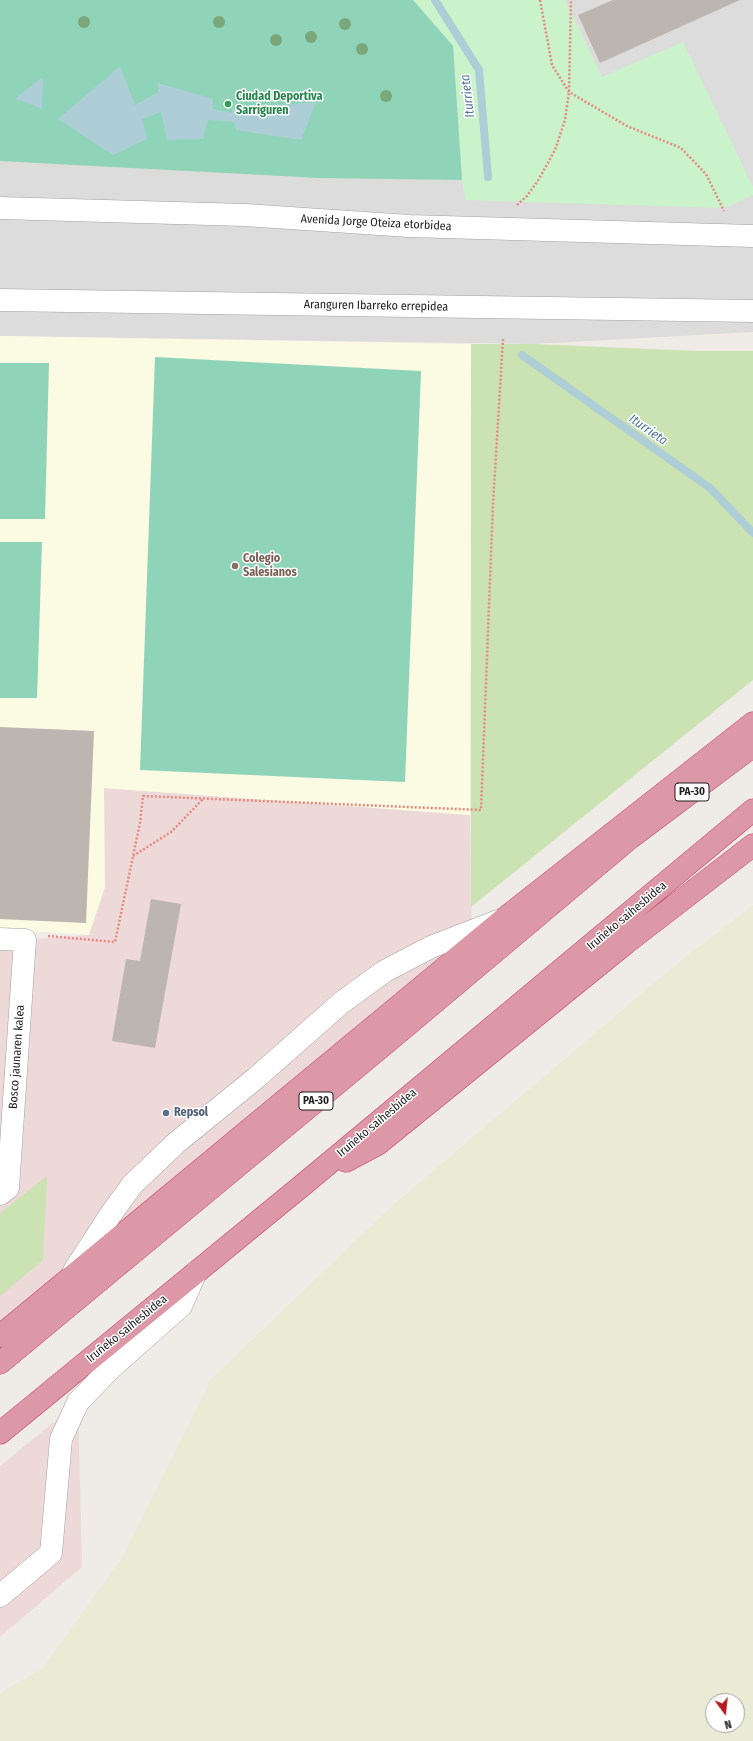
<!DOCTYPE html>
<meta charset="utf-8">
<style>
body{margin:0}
#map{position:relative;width:753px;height:1741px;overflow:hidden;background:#efece7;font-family:"Fira Sans Condensed",sans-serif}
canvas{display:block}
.north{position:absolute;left:705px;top:1693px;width:40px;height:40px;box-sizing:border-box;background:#fff;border:1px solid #a5a5a5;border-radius:50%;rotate:165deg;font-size:11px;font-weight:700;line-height:16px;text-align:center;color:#1f1f1f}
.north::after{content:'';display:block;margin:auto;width:14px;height:18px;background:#b5191b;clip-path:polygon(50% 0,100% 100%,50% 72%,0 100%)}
</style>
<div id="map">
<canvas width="753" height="1741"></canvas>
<div class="north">N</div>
</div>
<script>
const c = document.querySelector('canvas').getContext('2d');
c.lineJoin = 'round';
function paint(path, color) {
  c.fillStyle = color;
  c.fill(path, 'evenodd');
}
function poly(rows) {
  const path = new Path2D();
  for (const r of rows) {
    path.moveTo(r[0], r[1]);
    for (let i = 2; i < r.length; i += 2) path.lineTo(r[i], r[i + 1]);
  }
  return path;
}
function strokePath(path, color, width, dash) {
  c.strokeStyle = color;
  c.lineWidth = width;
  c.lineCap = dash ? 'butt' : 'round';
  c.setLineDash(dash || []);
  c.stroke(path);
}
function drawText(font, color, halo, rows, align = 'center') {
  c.font = font + ' "Fira Sans Condensed",sans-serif';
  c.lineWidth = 3;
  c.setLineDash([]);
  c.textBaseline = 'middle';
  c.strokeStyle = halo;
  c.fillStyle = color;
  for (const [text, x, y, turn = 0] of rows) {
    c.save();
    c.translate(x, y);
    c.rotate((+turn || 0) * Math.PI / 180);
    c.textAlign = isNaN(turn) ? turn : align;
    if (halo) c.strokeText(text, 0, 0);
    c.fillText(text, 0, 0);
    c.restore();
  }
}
const residential = poly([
 [0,0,753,0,753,332,535,344,0,336]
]);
const commercial = poly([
 [104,788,470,815,472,936,0,1337,0,939,25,940,89,935],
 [78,1402,82,1567,0,1637,0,1466]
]);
const education = poly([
 [0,336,471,344,470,815,104,788,105,887,89,935,0,929]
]);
const farmland = poly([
 [753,905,753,1741,0,1741,0,1693,43,1668,121,1559,211,1379,393,1205,673,967],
 [713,1701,737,1701,737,1725,713,1725]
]);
const grass = poly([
 [471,344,535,344,697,351,753,351,753,680,471,907],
 [47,1176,43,1260,0,1296,0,1213]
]);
const park = poly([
 [413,0,565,0,602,77,683,42,753,187,753,195,724,208,466,200,462,180,453,46]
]);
const pitch = poly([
 [0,0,413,0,453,46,462,180,319,178,0,161],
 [155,357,421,371,405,782,140,770],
 [0,363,49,363,45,519,0,519],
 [0,542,42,542,37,698,0,698]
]);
const water = poly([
 [120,66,135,105,158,92,158,83,213,99,213,109,232,113,233,109,316,102,301,140,236,130,234,122,208,120,203,139,167,140,161,112,142,119,147,139,113,155,58,119],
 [41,78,43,82,42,109,17,99,16,98]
]);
const stream = poly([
 [435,0,479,70,488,177],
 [522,355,710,488,753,533]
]);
const building = poly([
 [613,0,740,0,600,63,578,15],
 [0,727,94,731,86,923,0,919],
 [151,899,181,904,155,1048,112,1041,126,959,140,961]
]);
const path = poly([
 [540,0,552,65,569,92,627,126,681,148,706,174,724,211],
 [517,205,527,196,539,179,555,150,565,120,569,92,571,0],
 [133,856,171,832,203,799],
 [48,936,115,942,140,823,143,796,481,810,493,504,503,339]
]);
const minor = poly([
 [0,208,245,215,409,226,753,236],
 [0,300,753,311],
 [0,939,25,940,8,1188,0,1194],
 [74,1271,111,1214,132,1185,176,1143,256,1078,341,1003,385,971,431,947,498,921],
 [0,1596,51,1553,61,1439,78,1402,111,1368,181,1306,196,1272]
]);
const highway = poly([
 [346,1161,378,1144,626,943,753,845],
 [0,1336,505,918,753,723],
 [0,1363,392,1038,630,838,753,746],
 [0,1433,304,1184,753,810]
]);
const trees = [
 [84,22],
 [219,22],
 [345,24],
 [311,37],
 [276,40],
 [362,49],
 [386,96]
];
const markers = [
 [228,104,4,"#2e9e5b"],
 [235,566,4,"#8d6e63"],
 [166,1113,4,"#5c6f8a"]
];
const shields = [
 [692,792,34],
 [316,1101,34]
];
const shieldNames = [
 ["PA-30",692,792],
 ["PA-30",316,1101]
];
const leisureNames = [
 ["Ciudad Deportiva",236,97],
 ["Sarriguren",236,111]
];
const streetNames = [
 ["Avenida Jorge Oteiza etorbidea",376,223,3],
 ["Aranguren Ibarreko errepidea",376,306,1],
 ["Iruñeko saihesbidea",627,916,-40],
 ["Bosco jaunaren kalea",17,1057,-86],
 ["Iruñeko saihesbidea",377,1123,-40],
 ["Iruñeko saihesbidea",127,1329,-39]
];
const educationNames = [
 ["Colegio",243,559],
 ["Salesianos",243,573]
];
const serviceNames = [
 ["Repsol",174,1113]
];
const waterNames = [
 ["Iturrieta",468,96,-97],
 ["Iturrieta",648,430,35]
];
paint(residential, '#dddcdc');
paint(commercial, '#edd9d8');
paint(education, '#fbfbe3');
paint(farmland, '#eaebd5');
paint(grass, '#cbe2b3');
paint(park, '#caf3cc');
paint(pitch, '#8fd4b8');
paint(water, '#adced7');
strokePath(stream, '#adced7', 8);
paint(building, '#bcb5b0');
strokePath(minor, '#a0a0a0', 23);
strokePath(highway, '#c53b6c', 23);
strokePath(path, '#e9887e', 2.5, [2, 2]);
strokePath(minor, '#fff', 22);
strokePath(highway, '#dc98a6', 22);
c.fillStyle = '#7aa87a';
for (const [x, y] of trees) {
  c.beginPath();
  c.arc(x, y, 6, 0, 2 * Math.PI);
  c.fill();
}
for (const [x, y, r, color] of markers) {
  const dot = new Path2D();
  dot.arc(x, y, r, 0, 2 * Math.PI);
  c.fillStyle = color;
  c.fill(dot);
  strokePath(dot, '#fff', 1.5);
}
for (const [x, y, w] of shields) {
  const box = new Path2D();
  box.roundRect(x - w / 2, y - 9, w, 18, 3);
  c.fillStyle = '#fff';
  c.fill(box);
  strokePath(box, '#1f1f1f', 1);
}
drawText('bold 11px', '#1f1f1f', null, shieldNames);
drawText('bold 12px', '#27864d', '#fff', leisureNames, 'left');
drawText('12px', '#1f1f1f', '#fff', streetNames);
drawText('bold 12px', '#785e54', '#fff', educationNames, 'left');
drawText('bold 12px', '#4e5e75', '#fff', serviceNames, 'left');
drawText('italic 13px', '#54799c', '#fff', waterNames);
</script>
